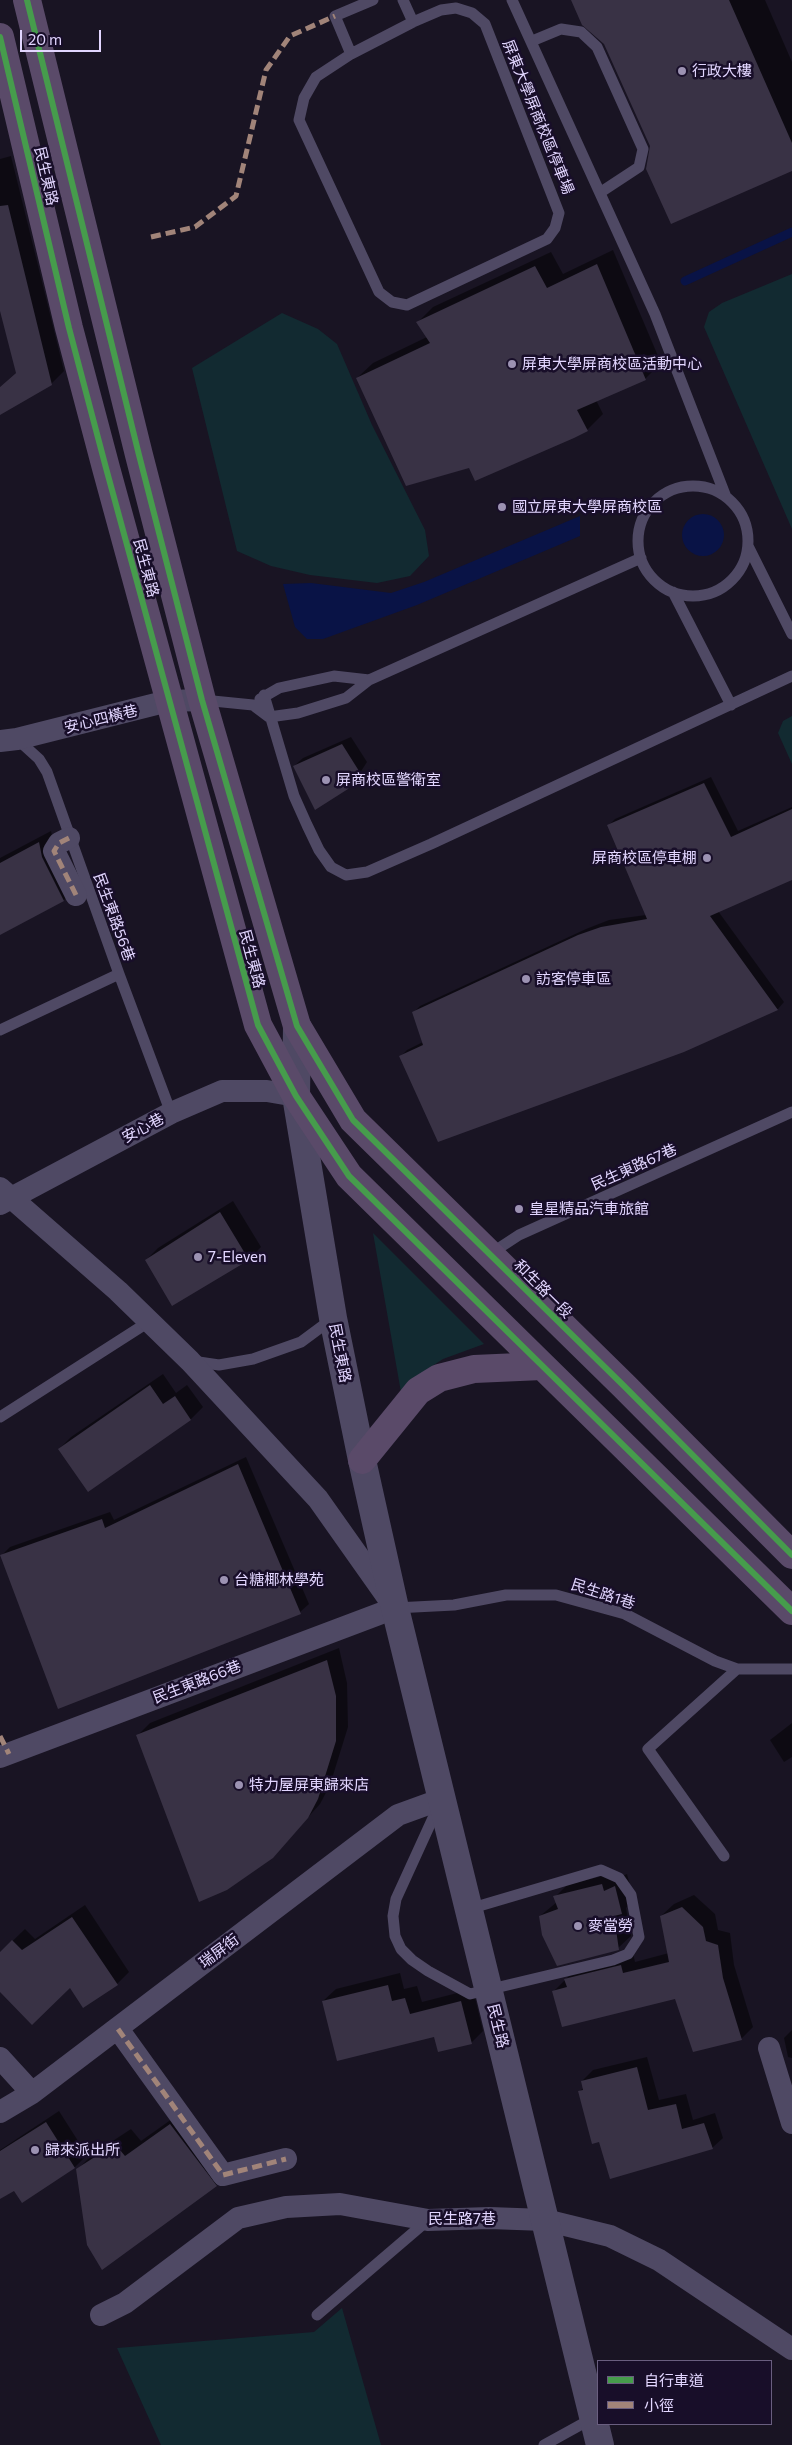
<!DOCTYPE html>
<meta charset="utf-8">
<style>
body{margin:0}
#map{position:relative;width:792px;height:2445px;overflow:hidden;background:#191423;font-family:Commissioner,"Noto Sans TC",sans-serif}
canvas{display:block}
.legend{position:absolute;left:597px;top:2360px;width:175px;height:65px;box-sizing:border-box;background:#180e29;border:1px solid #695e7f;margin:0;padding:6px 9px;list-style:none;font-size:15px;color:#e2d6ff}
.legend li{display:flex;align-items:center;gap:10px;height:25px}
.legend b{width:25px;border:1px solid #695e7f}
.scale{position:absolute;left:20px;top:30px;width:81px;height:22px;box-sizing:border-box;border:2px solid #e2d6ff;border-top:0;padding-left:6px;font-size:15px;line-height:18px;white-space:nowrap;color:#e2d6ff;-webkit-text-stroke:4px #180e29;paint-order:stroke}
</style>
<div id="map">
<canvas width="792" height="2445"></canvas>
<ul class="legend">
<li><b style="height:6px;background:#469c4c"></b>自行車道</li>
<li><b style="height:6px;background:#a18479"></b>小徑</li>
</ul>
<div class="scale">20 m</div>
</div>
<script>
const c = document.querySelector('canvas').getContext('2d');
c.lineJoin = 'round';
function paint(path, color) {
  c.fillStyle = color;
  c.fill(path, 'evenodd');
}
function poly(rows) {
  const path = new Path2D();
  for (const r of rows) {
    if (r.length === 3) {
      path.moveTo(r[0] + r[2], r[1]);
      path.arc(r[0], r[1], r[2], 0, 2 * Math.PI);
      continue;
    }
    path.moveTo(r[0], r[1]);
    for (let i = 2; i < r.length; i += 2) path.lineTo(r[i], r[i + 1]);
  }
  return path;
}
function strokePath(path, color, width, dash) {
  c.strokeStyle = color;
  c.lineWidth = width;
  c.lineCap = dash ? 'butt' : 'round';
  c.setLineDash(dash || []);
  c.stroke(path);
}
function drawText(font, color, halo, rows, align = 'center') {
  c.font = font + ' Commissioner,"Noto Sans TC",sans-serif';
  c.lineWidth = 5;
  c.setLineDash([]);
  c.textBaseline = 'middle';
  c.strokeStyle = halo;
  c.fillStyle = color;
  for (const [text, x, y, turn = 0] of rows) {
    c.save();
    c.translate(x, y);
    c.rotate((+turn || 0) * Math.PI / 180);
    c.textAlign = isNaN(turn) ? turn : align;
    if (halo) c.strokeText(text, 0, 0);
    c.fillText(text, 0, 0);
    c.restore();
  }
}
const green = poly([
 [792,274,792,529,704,327,709,312,722,303],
 [282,313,318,329,337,344,372,425,425,530,429,556,410,576,377,583,310,575,271,566,237,551,192,368],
 [792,716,792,764,778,733,783,721],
 [373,1233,484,1344,443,1359,426,1370,402,1398],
 [342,2308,381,2445,161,2445,117,2348,314,2332]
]);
const water = poly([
 [703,535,21],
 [580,516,580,536,417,605,323,639,307,639,295,627,283,584,311,583,391,593,424,582]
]);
const shadow = poly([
 [573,0,765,0,792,62,792,170,651,146,605,43],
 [11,156,64,371,51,384,0,414,0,387,17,372,0,306,0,159],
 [613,250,661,363,645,379,596,400,603,414,587,430,573,437,469,467,357,378,373,363,427,337,418,322,433,307,551,252,563,274],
 [351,737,367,762,356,779,347,788,294,766,303,758],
 [711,777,738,831,792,807,792,879,718,911,784,1002,778,1009,683,1051,401,1056,407,1050,423,1042,413,1013,420,1006,586,929,609,920,646,915,609,825,615,819],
 [51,831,54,844,76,888,64,900,0,934,0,858],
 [233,1201,261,1247,248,1260,146,1260,158,1248],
 [163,1374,176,1393,187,1385,203,1407,191,1419,88,1490,59,1449,71,1437],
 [246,1457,309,1604,300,1612,59,1707,2,1555,10,1547,110,1512,114,1520],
 [339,1648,347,1683,348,1727,330,1785,320,1804,272,1857,138,1735,150,1723],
 [792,1723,792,1757,784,1762,770,1740],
 [614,1873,616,1879,627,1874,634,1900,626,1908,631,1936,618,1948,540,1916,557,1902,555,1897,567,1885],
 [694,1895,715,1914,718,1930,730,1933,734,1965,753,2027,741,2039,676,1997,554,1991,577,1968,633,1953,635,1962,669,1953,661,1916,674,1904],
 [85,1905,129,1972,117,1984,0,1990,0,1953,25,1929,35,1939],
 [400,1973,404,1989,417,1986,422,2002,473,1989,483,2031,471,2043,435,2035,323,2001,336,1989],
 [792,2030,792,2058,788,2057,784,2038],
 [647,2057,659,2100,686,2094,693,2120,715,2113,723,2138,712,2148,600,2140,579,2092,584,2087,582,2081,593,2070],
 [186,2109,232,2170,216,2185,77,2170,93,2154,131,2129,141,2141],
 [59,2111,87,2155,75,2167,22,2201,14,2189,0,2198,0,2150]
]);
const stream = poly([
 [685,281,792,232]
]);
const building = poly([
 [571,0,729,0,792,143,792,171,671,224,646,169,650,146,604,44,582,25],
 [8,205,52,385,0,415,0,387,16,373,0,311,0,206],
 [597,264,646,380,577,410,588,431,574,438,475,481,469,468,406,486,356,378,430,343,416,322,535,266,547,288],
 [342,744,359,771,348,789,315,810,293,766],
 [704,783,731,837,792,809,792,880,710,916,778,1010,684,1052,438,1142,399,1056,423,1045,412,1012,578,935,601,927,647,919,607,825],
 [39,842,42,857,64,901,0,935,0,863],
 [220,1212,249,1260,172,1306,145,1260],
 [150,1385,163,1404,175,1396,191,1420,88,1492,58,1449],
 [238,1464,301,1614,58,1709,0,1555,102,1519,105,1528],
 [327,1660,336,1696,336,1741,318,1799,308,1818,273,1858,227,1890,199,1902,136,1735],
 [602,1884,604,1891,615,1886,622,1914,614,1916,619,1950,557,1966,542,1935,539,1916,558,1909,553,1896],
 [682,1907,703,1927,706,1941,718,1945,723,1978,742,2040,693,2052,675,1999,562,2027,552,1991,567,1987,564,1979,621,1965,623,1973,669,1962,660,1916],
 [72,1917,118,1985,83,2008,70,1988,32,2025,0,1992,0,1952,12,1940,22,1950],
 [388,1985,392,2001,405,1998,410,2014,461,2001,472,2044,438,2052,434,2037,337,2061,322,2001],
 [637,2067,648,2110,676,2104,682,2129,704,2123,713,2149,610,2179,599,2142,592,2144,578,2091,583,2090,581,2081],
 [46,2122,75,2168,22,2203,14,2191,0,2199,0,2151],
 [170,2124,217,2186,102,2270,87,2245,76,2169,115,2144,125,2156]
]);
const service = poly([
 [403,0,413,22],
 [512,0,655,314,726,497],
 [456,8,472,13,485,24,559,213,555,228,547,239,407,305,392,302,379,292,299,120,304,98,316,77,351,54,413,22,441,10,456,8],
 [532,41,561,29,581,32,597,47,643,149,639,167,601,192],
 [351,54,335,16,373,0],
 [693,541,55],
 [748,546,792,634],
 [673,592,731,705],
 [264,695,294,796,307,825,319,850,331,867,346,875,367,872,431,844,792,676],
 [260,699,279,688,334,676,369,680],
 [203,700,253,705,269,717,298,713,346,698,369,680,641,558],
 [17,739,39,759,47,772,119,974,171,1113],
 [0,1030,119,974],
 [490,1254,519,1235,792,1112],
 [192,1361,219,1365,253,1359,301,1342,332,1319],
 [0,1417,150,1321],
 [395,1608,454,1605,506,1595,556,1595,625,1614,715,1661,737,1669,792,1669],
 [438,1807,396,1899,393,1916,395,1936,401,1949,412,1960,428,1971,470,1994,613,1960,628,1954,639,1937,631,1895,619,1878,601,1870,469,1909],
 [724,1856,648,1749,737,1669],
 [317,2315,428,2220],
 [544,2445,593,2418]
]);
const minor = poly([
 [0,741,17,739,168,701,202,700],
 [69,838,59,843,54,851,76,895],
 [0,1188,118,1291,190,1361,318,1499,395,1608,0,1757],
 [0,1204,171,1113,222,1091,267,1091,296,1096],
 [118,2029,223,2175,286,2159],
 [769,2048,792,2123],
 [0,2058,32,2093],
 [0,2112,32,2093,398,1815,442,1799],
 [101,2315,125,2303,238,2218,286,2207,340,2204,428,2220,489,2218,545,2220,610,2236,659,2260,792,2349]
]);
const tertiary = poly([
 [297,1026,296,1096,333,1318,362,1460,395,1608,600,2445]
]);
const primary = poly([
 [27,0,139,455,202,700,297,1026,353,1120,624,1386,792,1555],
 [0,37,69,328,106,468,258,1025,296,1096,349,1176,792,1611],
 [362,1460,418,1391,439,1378,474,1369,542,1366]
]);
const quiet = poly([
 [151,237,195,227,236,196,266,70,290,36,335,16],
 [69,838,59,843,54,851,76,895],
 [0,1736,9,1754],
 [118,2029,223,2175,286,2159]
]);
const cycleway = poly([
 [27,0,139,455,202,700,297,1026,353,1120,624,1386,792,1555],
 [0,37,69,328,106,468,258,1025,296,1096,349,1176,792,1611]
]);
const markers = [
 [682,71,5,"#9c92b2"],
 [512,364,5,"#9c92b2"],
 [502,507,5,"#9c92b2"],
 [326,780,5,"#9c92b2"],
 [707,858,5,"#9c92b2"],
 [526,979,5,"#9c92b2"],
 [519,1209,5,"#9c92b2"],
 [198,1257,5,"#9c92b2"],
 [224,1580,5,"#9c92b2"],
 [239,1785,5,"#9c92b2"],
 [578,1926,5,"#9c92b2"],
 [35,2150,5,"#9c92b2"]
];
const poiNames = [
 ["行政大樓",692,71],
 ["屏東大學屏商校區活動中心",522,364],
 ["國立屏東大學屏商校區",512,507],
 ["屏商校區警衛室",336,780],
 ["屏商校區停車棚",697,858,"right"],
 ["訪客停車區",536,979],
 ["皇星精品汽車旅館",529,1209],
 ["7-Eleven",208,1257],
 ["台糖椰林學苑",234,1580],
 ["特力屋屏東歸來店",249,1785],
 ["麥當勞",588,1926],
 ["歸來派出所",45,2150]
];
const streetNames = [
 ["屏東大學屏商校區停車場",538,117,68],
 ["民生東路",46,176,77],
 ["民生東路",146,568,75],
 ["安心四橫巷",101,719,-14],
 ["民生東路56巷",114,917,70],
 ["民生東路",252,959,75],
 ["安心巷",143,1128,-28],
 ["民生東路67巷",634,1167,-24],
 ["和生路一段",543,1289,45],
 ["民生東路",340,1353,79],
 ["民生路1巷",603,1594,18],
 ["民生東路66巷",197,1682,-21],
 ["瑞屏街",219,1951,-37],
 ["民生路",498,2026,76],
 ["民生路7巷",462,2219]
];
paint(green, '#122a31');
paint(water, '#091346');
paint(shadow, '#0007');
strokePath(stream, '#091346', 9);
paint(building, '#393245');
strokePath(service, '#4f4964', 11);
strokePath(minor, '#4f4964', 22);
strokePath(tertiary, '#4f4964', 28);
strokePath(primary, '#5a4a69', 28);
strokePath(quiet, '#a18479', 5, [10, 5]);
strokePath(cycleway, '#469c4c', 6);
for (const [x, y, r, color] of markers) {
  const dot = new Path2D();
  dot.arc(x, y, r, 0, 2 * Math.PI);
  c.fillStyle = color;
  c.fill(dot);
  strokePath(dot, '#180e29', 2);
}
drawText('15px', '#e2d6ff', '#180e29', poiNames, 'left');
drawText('15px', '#e2d6ff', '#180e29', streetNames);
</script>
